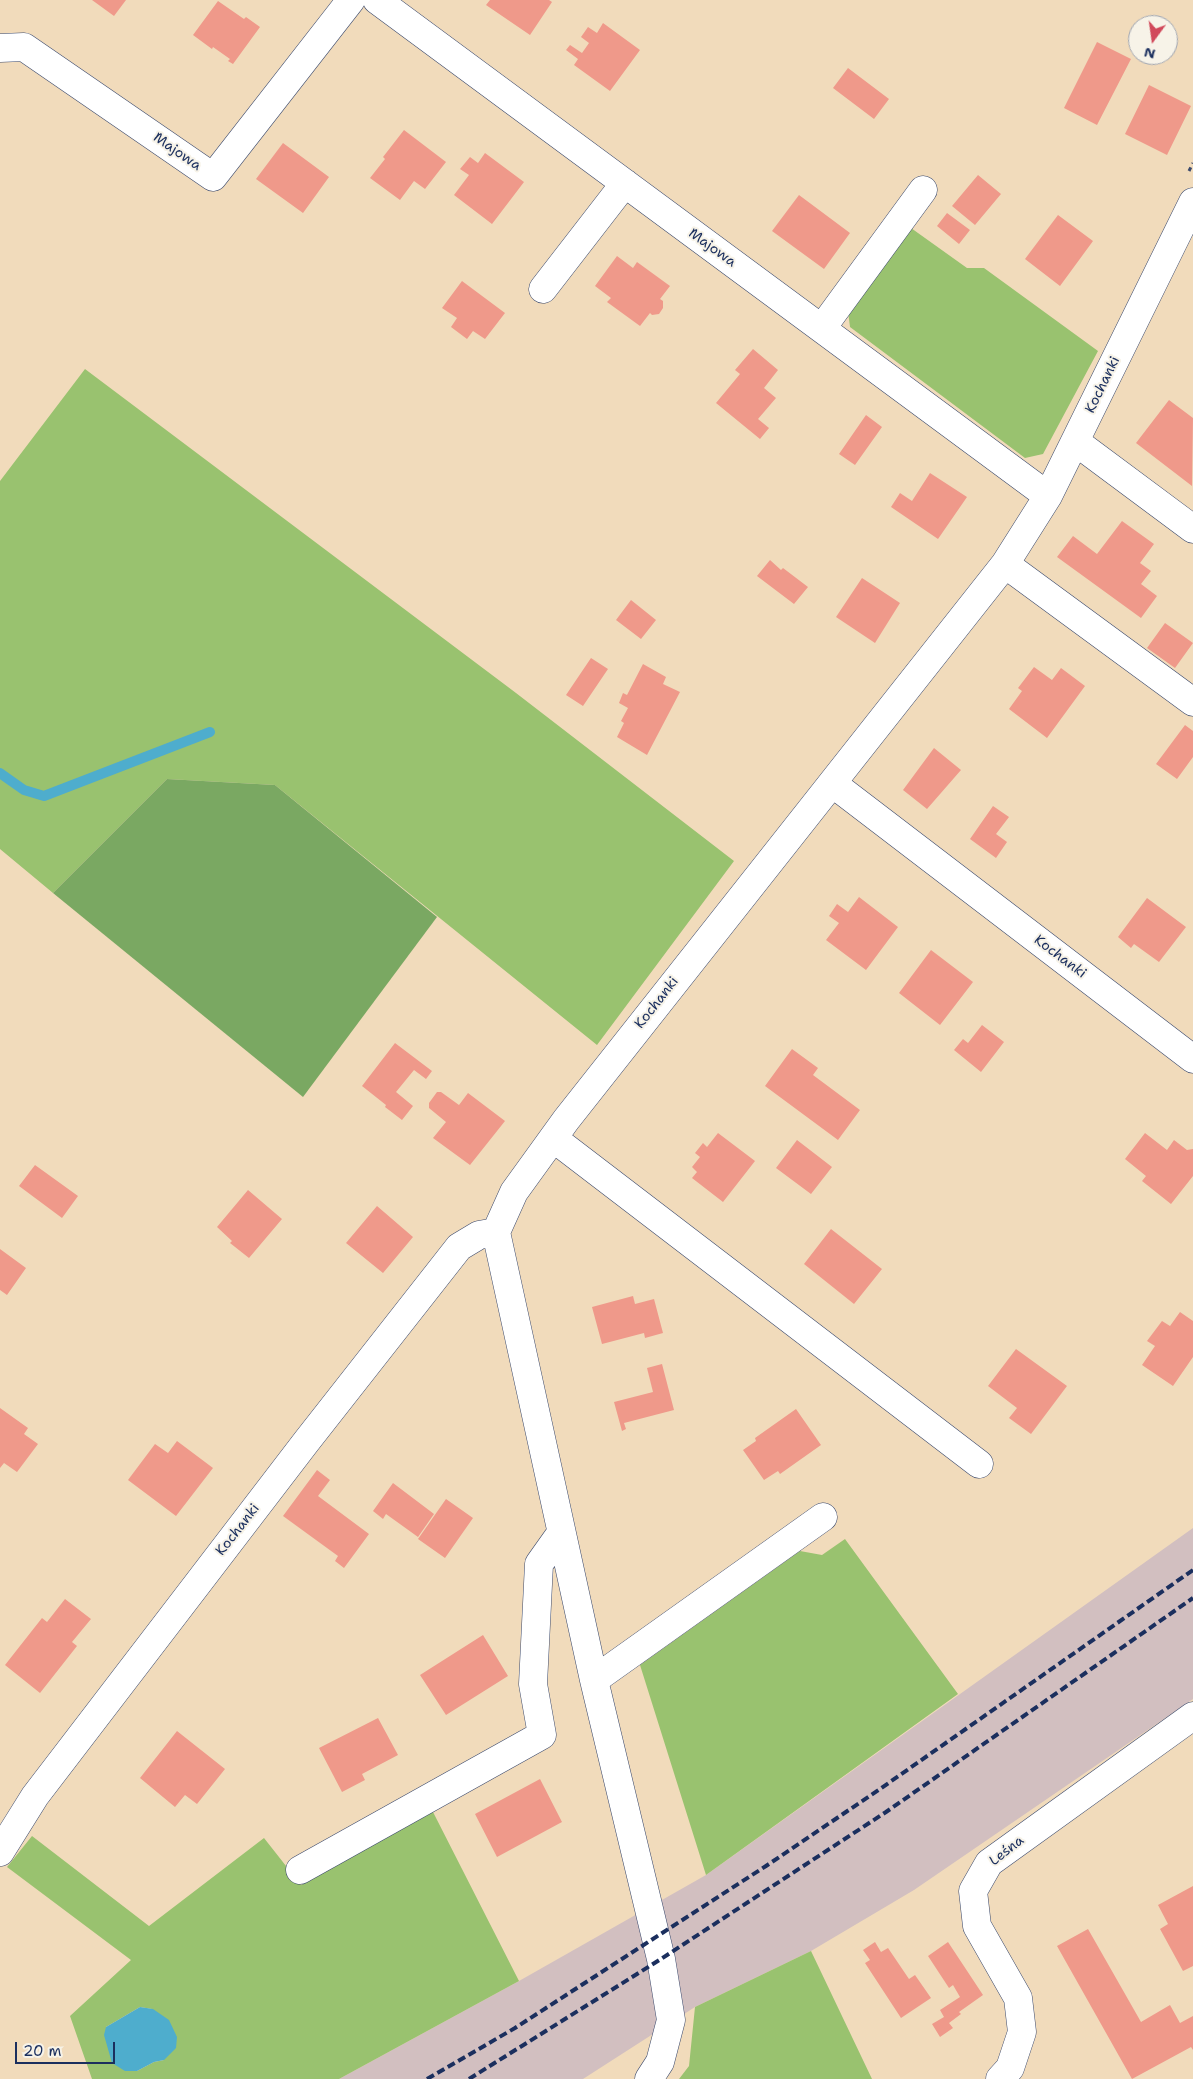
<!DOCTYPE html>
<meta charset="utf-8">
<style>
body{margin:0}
#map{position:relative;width:1193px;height:2079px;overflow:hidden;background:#f1dbbb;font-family:"Shantell Sans",sans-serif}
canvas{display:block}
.north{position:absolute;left:1128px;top:15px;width:50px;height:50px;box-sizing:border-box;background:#f7f3e8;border:1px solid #9fa5b1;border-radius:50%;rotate:194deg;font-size:14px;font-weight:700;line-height:20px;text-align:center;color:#1b2f5e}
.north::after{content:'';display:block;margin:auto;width:18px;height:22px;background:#d1495b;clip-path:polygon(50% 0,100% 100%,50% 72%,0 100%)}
.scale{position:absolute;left:15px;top:2042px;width:100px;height:22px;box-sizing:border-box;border:2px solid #1b2f5e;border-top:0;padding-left:6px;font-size:15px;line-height:18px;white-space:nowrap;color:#1b2f5e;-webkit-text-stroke:4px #f7f3e8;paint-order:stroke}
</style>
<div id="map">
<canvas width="1193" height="2079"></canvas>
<div class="north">N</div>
<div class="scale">20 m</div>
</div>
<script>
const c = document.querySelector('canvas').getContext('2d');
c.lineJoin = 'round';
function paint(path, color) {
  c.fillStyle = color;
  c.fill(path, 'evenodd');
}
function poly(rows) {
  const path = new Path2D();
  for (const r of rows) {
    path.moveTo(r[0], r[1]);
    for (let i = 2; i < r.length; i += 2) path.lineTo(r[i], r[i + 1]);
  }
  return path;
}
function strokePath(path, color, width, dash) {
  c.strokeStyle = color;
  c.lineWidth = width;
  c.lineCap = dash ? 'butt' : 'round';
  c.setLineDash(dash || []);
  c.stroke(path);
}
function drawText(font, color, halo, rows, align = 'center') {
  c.font = font + ' "Shantell Sans",sans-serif';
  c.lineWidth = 4;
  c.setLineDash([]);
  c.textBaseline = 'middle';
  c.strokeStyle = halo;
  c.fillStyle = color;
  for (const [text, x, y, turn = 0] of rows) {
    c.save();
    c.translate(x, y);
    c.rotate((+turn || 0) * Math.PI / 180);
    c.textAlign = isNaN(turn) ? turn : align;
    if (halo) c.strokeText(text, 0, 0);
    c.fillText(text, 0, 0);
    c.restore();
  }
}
const industrial = poly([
 [1193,1528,1193,1699,914,1890,811,1951,695,2007,583,2079,339,2079,519,1981,706,1875]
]);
const green = poly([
 [911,228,967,268,984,268,1098,351,1043,454,1025,458,850,327,848,311],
 [85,369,516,693,734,861,597,1045,275,785,167,779,53,893,0,849,0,481],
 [845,1539,958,1694,706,1875,640,1665,800,1551,822,1555],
 [433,1812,519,1981,339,2079,92,2079,70,2016,131,1960,7,1867,32,1836,149,1926,264,1838,301,1885],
 [140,2007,152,2009,164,2060,154,2062,137,2071,106,2027],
 [811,1951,872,2079,679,2079,689,2066,695,2007]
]);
const forest = poly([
 [167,779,275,785,437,917,303,1097,53,893]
]);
const water = poly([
 [140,2007,153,2009,169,2020,177,2037,176,2048,164,2060,154,2062,137,2071,125,2071,112,2063,104,2035,106,2027]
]);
const stream = poly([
 [0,773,24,790,44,796,210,732]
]);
const building = poly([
 [92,0,126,0,114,16],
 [490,0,549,0,552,2,530,35,486,5],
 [218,1,244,19,246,17,260,27,233,64,228,61,230,59,213,47,212,49,193,35],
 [603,23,640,50,610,91,574,65,578,59,566,50,570,45,582,53,589,43,581,37,588,27,597,33],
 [1097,42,1131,59,1097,125,1064,108],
 [848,68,889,99,874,119,833,88],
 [1149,85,1191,106,1167,155,1125,134],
 [404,130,446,162,425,189,414,181,400,200,370,178,385,159,383,157],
 [283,143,329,177,303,213,256,179],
 [485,153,524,182,492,224,454,195,469,175,460,169,470,157,478,163],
 [978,175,1001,194,975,225,952,206],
 [799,195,850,233,824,269,772,231],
 [947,213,970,230,959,244,937,226],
 [1058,215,1093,241,1060,286,1025,259],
 [617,256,633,268,637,262,670,286,660,299,663,301,663,308,659,314,652,315,650,313,640,326,607,302,611,298,595,286],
 [462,281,505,313,485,339,473,331,467,339,451,327,457,318,442,308],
 [753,349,778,370,764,388,776,398,758,419,769,428,760,439,716,403,740,374,735,370],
 [1169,400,1193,418,1192,486,1136,443],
 [866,415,882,427,855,465,839,454],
 [930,473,967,497,938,539,891,507,900,493,912,501],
 [1122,521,1154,544,1140,563,1151,571,1141,584,1157,596,1141,618,1057,557,1073,536,1097,554],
 [770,560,781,570,783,568,808,587,794,604,757,576],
 [862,578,900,603,875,643,836,617],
 [631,600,656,620,641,639,616,620],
 [1165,623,1193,643,1175,668,1147,648],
 [591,658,608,669,583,706,566,695],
 [643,664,666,677,663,684,680,692,647,755,617,737,624,723,621,721,628,708,619,703,623,693,627,695],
 [1034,667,1052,680,1061,668,1085,686,1047,738,1009,709,1022,691,1018,688],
 [1185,725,1193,731,1193,757,1177,779,1156,764],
 [934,748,961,770,927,809,903,790],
 [993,806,1009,817,996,834,1007,842,996,858,970,839],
 [859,897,898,927,866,970,826,940,839,923,829,916,837,904,848,912],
 [1147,898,1186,927,1159,962,1134,944,1131,948,1118,937],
 [931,950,973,982,940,1025,899,993],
 [982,1025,1004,1042,981,1072,954,1050,963,1039,968,1043],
 [395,1043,432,1071,426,1079,414,1070,396,1092,413,1106,402,1120,385,1107,386,1105,362,1086],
 [792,1049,818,1068,813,1075,860,1110,838,1140,765,1086],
 [437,1092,441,1092,459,1105,468,1093,505,1121,470,1165,433,1138,446,1122,429,1108,429,1103],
 [718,1133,755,1161,723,1202,692,1178,697,1172,692,1167,700,1157,695,1153,703,1143,707,1147],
 [1145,1133,1167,1150,1174,1140,1187,1150,1193,1149,1193,1176,1171,1204,1142,1181,1146,1176,1125,1159],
 [797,1140,832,1167,811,1194,776,1168],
 [35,1165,78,1196,62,1218,19,1186],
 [248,1190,282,1219,249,1258,230,1243,232,1241,217,1227],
 [377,1206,413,1237,383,1273,346,1243],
 [831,1229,882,1269,854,1304,804,1264],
 [0,1249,26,1268,7,1295,0,1290],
 [633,1296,635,1304,654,1299,663,1333,645,1338,644,1333,602,1344,592,1307],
 [1180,1312,1193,1321,1193,1357,1173,1386,1142,1365,1155,1346,1147,1341,1162,1321,1170,1326],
 [1016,1349,1067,1386,1031,1434,1009,1418,1017,1408,988,1386],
 [662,1364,674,1410,624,1423,626,1429,622,1431,614,1402,653,1392,647,1368],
 [0,1408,28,1428,24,1434,38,1444,17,1472,4,1463,0,1468],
 [796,1409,821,1445,780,1474,778,1471,764,1480,743,1450,756,1441,755,1438],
 [177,1441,213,1468,176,1516,128,1480,155,1444,168,1453],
 [317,1470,330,1480,318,1496,369,1534,344,1568,335,1561,338,1556,283,1516],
 [393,1483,434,1514,418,1537,386,1514,383,1519,373,1511],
 [446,1499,473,1518,445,1558,418,1539],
 [65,1599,91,1619,72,1642,77,1646,40,1693,5,1665,42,1618,47,1622],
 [483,1635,508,1676,446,1715,420,1675],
 [378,1718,398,1755,362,1774,365,1780,342,1792,319,1748],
 [177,1731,225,1769,197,1804,185,1795,175,1807,140,1778],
 [540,1779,562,1822,497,1857,475,1814],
 [1193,1886,1193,1966,1183,1971,1160,1929,1168,1924,1158,1905],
 [1088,1929,1141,2022,1170,2005,1180,2023,1193,2016,1193,2050,1191,2047,1132,2079,1057,1946],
 [875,1942,881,1952,888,1948,909,1979,915,1975,931,1998,901,2018,865,1963,870,1960,863,1950],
 [948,1942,983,1995,959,2012,961,2014,949,2023,953,2028,940,2037,932,2024,944,2017,940,2010,960,1997,953,1985,949,1988,928,1956]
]);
const path = poly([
 [1189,171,1193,163]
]);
const minor = poly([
 [377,0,1048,496],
 [0,48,24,47,213,177,351,0],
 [543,289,625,183],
 [822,328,923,190],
 [1076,442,1193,529],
 [1005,564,1193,702],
 [832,783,1193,1059],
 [553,1138,979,1464],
 [594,1680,823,1517],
 [0,1852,35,1796,306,1442,459,1247,479,1235,496,1232],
 [300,1870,542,1735,533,1684,539,1564,561,1533],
 [649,2079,660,2062,671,2020,661,1959,594,1680,496,1232,514,1192,566,1120,1005,564,1048,496,1193,202],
 [1000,2079,1010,2068,1022,2032,1018,1998,977,1926,973,1891,989,1863,1193,1716]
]);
const rail = poly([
 [427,2079,515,2028,766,1866,880,1789,1193,1570],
 [469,2079,661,1959,886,1812,1193,1598]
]);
const streetNames = [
 ["Majowa",177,152,35],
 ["Majowa",712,248,36],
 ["Kochanki",1103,385,-64],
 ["Kochanki",1060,957,37],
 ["Kochanki",657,1003,-52],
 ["Kochanki",238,1530,-52],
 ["Leśna",1007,1851,-38]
];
paint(industrial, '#d2bfc0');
paint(green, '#99c26f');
paint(forest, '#7aa862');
paint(water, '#4eadcd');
strokePath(stream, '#4eadcd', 10);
paint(building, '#ef998a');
strokePath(minor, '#3b496c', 29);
strokePath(path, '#3b496c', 3, [4, 4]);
strokePath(minor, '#fff', 28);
strokePath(rail, '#1b2f5e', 4, [8, 4]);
drawText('14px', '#1b2f5e', '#f7f3e8', streetNames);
</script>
